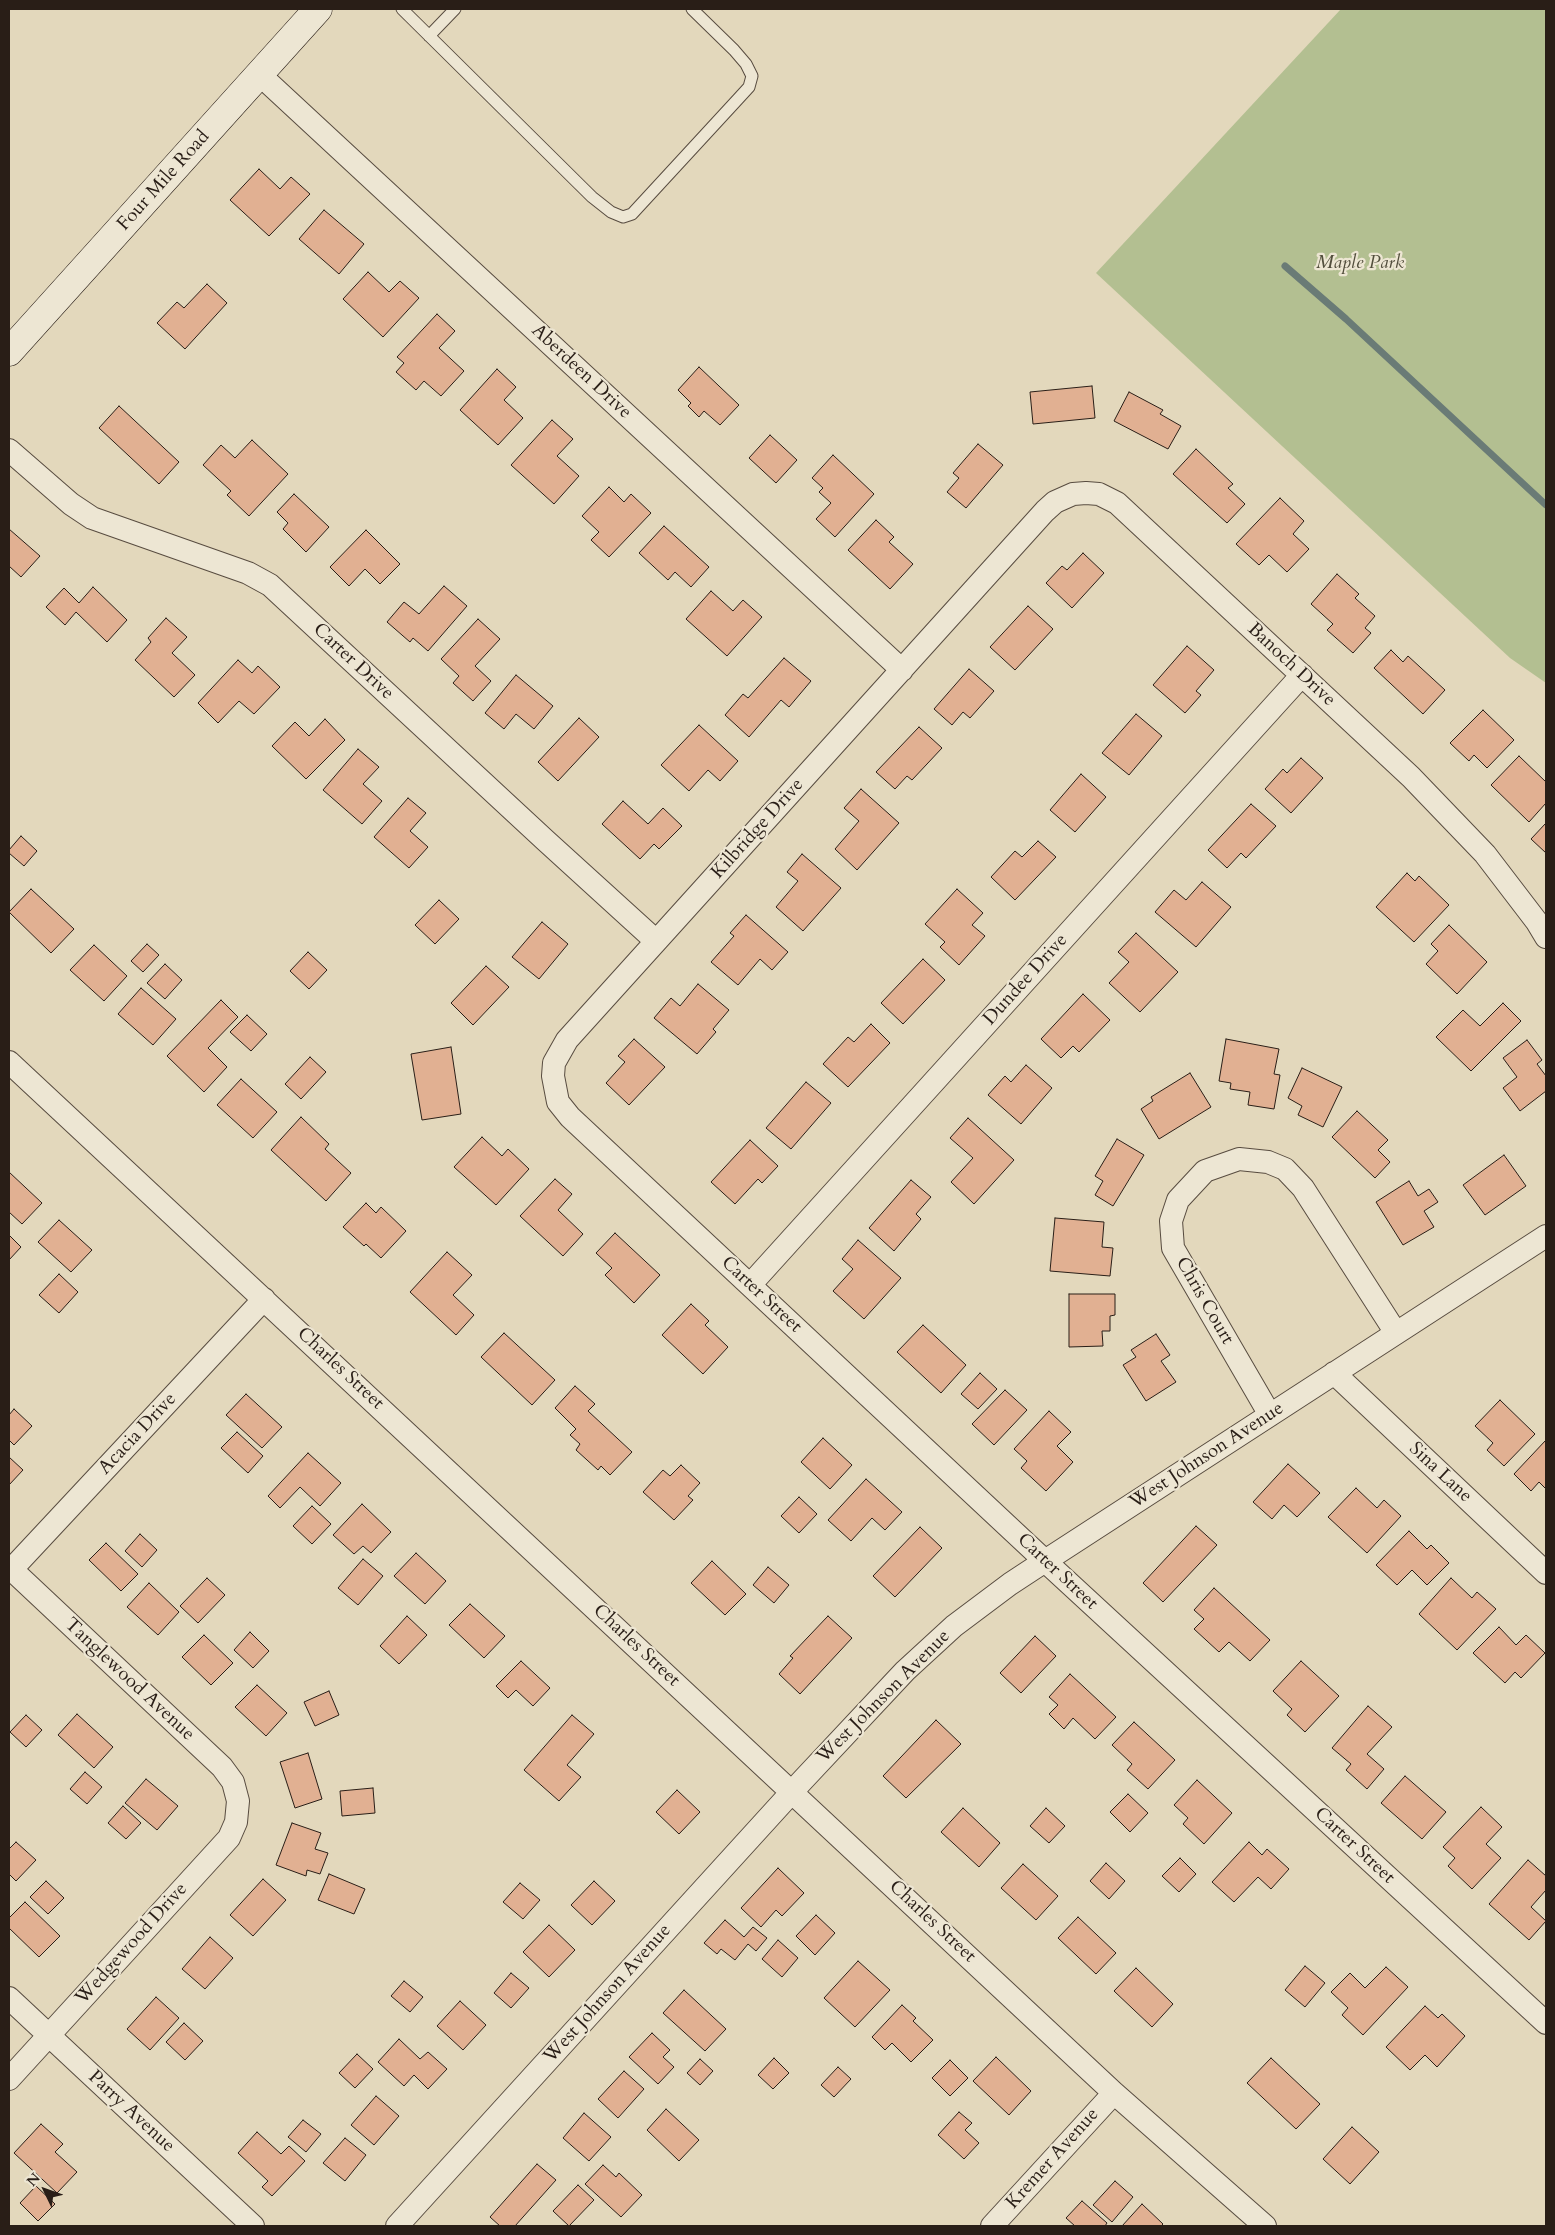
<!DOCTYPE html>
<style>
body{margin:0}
#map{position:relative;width:1555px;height:2235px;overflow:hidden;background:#e3d8bc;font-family:Cardo,serif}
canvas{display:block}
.frame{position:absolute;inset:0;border:10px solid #291e17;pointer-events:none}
.north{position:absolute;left:20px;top:2165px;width:50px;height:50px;-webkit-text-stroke:4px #ede6d3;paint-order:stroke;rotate:312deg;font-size:14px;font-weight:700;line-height:20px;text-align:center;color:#291e17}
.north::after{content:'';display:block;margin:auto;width:18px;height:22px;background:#291e17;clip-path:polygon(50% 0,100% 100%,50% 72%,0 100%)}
</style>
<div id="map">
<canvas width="1555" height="2235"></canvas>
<div class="frame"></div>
<div class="north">N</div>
</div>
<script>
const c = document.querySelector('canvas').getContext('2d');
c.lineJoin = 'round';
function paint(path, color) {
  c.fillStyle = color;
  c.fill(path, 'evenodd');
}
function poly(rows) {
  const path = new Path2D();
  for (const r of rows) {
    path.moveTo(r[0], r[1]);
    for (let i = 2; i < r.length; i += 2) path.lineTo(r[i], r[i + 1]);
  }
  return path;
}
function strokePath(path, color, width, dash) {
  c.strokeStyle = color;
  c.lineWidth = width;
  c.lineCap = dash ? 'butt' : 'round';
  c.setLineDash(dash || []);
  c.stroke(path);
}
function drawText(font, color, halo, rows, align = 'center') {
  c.font = font + ' Cardo,serif';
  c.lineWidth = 4.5;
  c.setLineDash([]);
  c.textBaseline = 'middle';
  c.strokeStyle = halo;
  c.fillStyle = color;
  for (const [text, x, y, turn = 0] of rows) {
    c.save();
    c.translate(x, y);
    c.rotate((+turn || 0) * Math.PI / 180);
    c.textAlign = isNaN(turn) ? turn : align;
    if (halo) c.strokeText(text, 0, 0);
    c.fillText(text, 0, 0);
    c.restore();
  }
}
const green = poly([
 [1341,9,1546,9,1546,683,1510,658,1096,273]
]);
const stream = poly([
 [1285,266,1346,319,1546,505]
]);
const building = poly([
 [259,169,280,189,291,177,310,194,269,236,230,200,259,169],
 [324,210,364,244,339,274,299,239,324,210],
 [368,272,389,292,400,281,419,298,383,337,343,299,368,272],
 [207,284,227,303,185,349,157,323,177,302,184,308,207,284],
 [437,314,455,331,439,348,464,371,441,396,424,381,416,390,396,372,404,363,397,357,437,314],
 [699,367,739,405,720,425,704,411,699,417,688,406,691,403,678,390,699,367],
 [497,369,516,387,504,400,523,418,498,445,460,410,497,369],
 [1092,386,1095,418,1033,424,1030,392,1092,386],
 [1129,392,1163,410,1160,414,1181,426,1168,449,1114,421,1129,392],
 [119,406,179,462,159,484,99,428,119,406],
 [552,420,573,439,557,456,579,476,554,504,511,465,552,420],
 [770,435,797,460,776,483,749,458,770,435],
 [252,440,288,474,249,516,227,495,231,491,203,465,221,445,235,458,252,440],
 [978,444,1003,465,966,508,947,492,959,478,953,473,978,444],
 [1196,449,1233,484,1228,488,1245,504,1227,523,1173,474,1196,449],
 [833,455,874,494,835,537,816,519,831,503,819,492,823,488,812,478,833,455],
 [609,487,624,502,631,494,651,513,609,557,591,540,599,532,582,516,609,487],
 [294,494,329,527,306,552,283,529,288,523,277,512,294,494],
 [1280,498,1304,521,1293,534,1309,549,1287,572,1269,555,1259,565,1236,544,1280,498],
 [876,520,894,537,889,542,913,564,890,589,848,550,876,520],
 [664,526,709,567,691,587,675,572,668,580,639,553,664,526],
 [9,529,40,556,21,577,9,566,9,529],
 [366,530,400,564,380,584,365,569,349,586,330,567,366,530],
 [1083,553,1104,573,1072,608,1046,583,1062,566,1067,570,1083,553],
 [1337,574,1359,594,1355,598,1375,616,1365,628,1371,633,1353,653,1327,630,1333,624,1311,604,1337,574],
 [444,586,467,606,428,651,413,638,410,642,387,622,404,602,419,614,444,586],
 [93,587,127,620,107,642,76,612,65,625,46,607,64,588,79,603,93,587],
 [711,591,733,611,743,600,762,617,727,656,686,619,711,591],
 [1028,606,1053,629,1015,670,990,647,1028,606],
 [166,618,187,637,172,653,195,675,174,697,135,660,151,642,148,638,166,618],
 [478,619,500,639,475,666,491,681,473,701,453,683,459,676,441,659,478,619],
 [1187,646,1214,670,1196,691,1201,695,1185,713,1153,685,1187,646],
 [1391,650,1403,662,1408,656,1445,690,1423,714,1374,668,1391,650],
 [784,658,811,681,789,707,781,700,749,737,725,715,743,694,748,698,784,658],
 [238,660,252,673,258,666,280,687,254,714,239,701,218,723,198,703,238,660],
 [969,669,994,691,970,718,963,712,952,725,934,709,969,669],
 [516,675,553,706,534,729,516,714,504,729,485,713,516,675],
 [1483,710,1514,740,1487,768,1474,755,1469,761,1450,743,1483,710],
 [1136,714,1162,736,1129,775,1102,753,1136,714],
 [579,718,599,737,558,781,538,762,579,718],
 [325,719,345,740,306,779,272,746,295,722,309,736,325,719],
 [699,725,738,761,720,781,708,770,689,791,661,765,699,725],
 [919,727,942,748,912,780,907,776,895,789,876,772,919,727],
 [358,749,379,767,363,784,382,801,362,824,323,790,358,749],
 [1519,756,1546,782,1546,803,1529,822,1491,785,1519,756],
 [1301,758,1323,778,1291,813,1265,789,1283,769,1287,773,1301,758],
 [1081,774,1106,797,1075,832,1050,810,1081,774],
 [861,789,899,823,857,870,835,849,859,821,844,808,861,789],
 [408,798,426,813,410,831,428,847,409,868,374,837,408,798],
 [623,801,648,824,663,808,682,826,659,849,654,844,640,859,602,824,623,801],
 [1251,804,1276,826,1246,858,1241,853,1227,868,1208,850,1251,804],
 [1546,823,1546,853,1531,839,1546,823],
 [21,836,37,851,24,866,9,853,9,850,21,836],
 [1038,841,1056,857,1015,900,991,877,1015,851,1022,857,1038,841],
 [802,854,841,888,803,931,776,907,798,881,787,872,802,854],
 [1407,873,1415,881,1419,876,1449,905,1414,942,1376,907,1407,873],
 [1202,882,1231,907,1196,947,1155,912,1174,890,1186,900,1202,882],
 [31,889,74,929,51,953,9,912,31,889],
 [957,889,983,913,972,925,985,936,959,965,940,947,945,942,925,924,957,889],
 [439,900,459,919,435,944,415,925,439,900],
 [746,915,788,952,772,970,760,959,738,985,711,962,734,936,730,933,746,915],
 [542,922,568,944,539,979,512,957,542,922],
 [1449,925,1487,962,1457,994,1426,964,1438,951,1431,944,1449,925],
 [1136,933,1178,972,1140,1012,1109,983,1129,962,1118,952,1136,933],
 [147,944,159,955,143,972,131,961,147,944],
 [94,945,127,976,104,1001,70,970,94,945],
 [308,952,327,970,309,989,290,971,308,952],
 [923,959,945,980,903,1024,881,1003,923,959],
 [165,964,182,980,165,999,147,983,165,964],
 [486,966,509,987,473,1025,451,1003,486,966],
 [698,984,729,1010,713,1029,716,1032,697,1054,654,1018,671,998,680,1006,698,984],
 [141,988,176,1019,153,1045,118,1014,141,988],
 [1083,994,1110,1020,1079,1052,1073,1046,1061,1058,1041,1039,1083,994],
 [221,1000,238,1017,208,1048,227,1067,204,1092,167,1056,221,1000],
 [1503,1003,1521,1021,1471,1071,1436,1037,1463,1010,1480,1026,1503,1003],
 [247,1015,267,1034,251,1051,230,1032,247,1015],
 [871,1024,890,1043,848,1087,823,1064,848,1037,854,1042,871,1024],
 [634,1039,665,1067,629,1105,606,1083,625,1062,618,1056,634,1039],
 [1226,1039,1279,1049,1274,1074,1280,1075,1274,1109,1248,1105,1250,1092,1230,1089,1231,1083,1219,1081,1226,1039],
 [1527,1040,1542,1060,1537,1064,1546,1076,1546,1091,1520,1111,1503,1088,1517,1077,1503,1058,1527,1040],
 [451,1047,461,1114,422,1120,411,1054,451,1047],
 [310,1057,326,1072,301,1099,285,1084,310,1057],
 [1026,1065,1052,1088,1021,1124,988,1095,1005,1076,1011,1082,1026,1065],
 [1302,1068,1342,1087,1323,1127,1298,1115,1302,1106,1288,1098,1302,1068],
 [1190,1073,1211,1107,1159,1139,1141,1109,1153,1101,1151,1097,1190,1073],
 [241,1079,277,1112,253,1138,217,1105,241,1079],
 [806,1082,831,1103,791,1149,766,1128,806,1082],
 [1357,1111,1388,1140,1378,1150,1390,1162,1375,1178,1332,1137,1357,1111],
 [301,1117,329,1144,325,1149,351,1173,326,1201,271,1150,301,1117],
 [968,1118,1014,1160,974,1204,951,1182,973,1158,950,1138,968,1118],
 [482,1137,502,1156,508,1149,529,1169,496,1205,454,1167,482,1137],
 [1117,1139,1144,1155,1113,1206,1095,1195,1103,1181,1095,1176,1117,1139],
 [750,1140,778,1166,762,1183,758,1179,735,1204,711,1182,750,1140],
 [1504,1155,1526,1186,1485,1215,1463,1185,1504,1155],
 [9,1172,42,1203,22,1224,9,1212,9,1172],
 [555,1179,572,1194,558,1210,583,1234,563,1256,520,1216,555,1179],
 [911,1180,931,1197,916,1214,921,1219,894,1251,869,1228,911,1180],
 [1409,1181,1418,1196,1429,1189,1438,1202,1424,1211,1434,1227,1403,1245,1376,1202,1409,1181],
 [366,1203,376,1213,381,1207,406,1231,381,1258,366,1244,364,1246,343,1227,366,1203],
 [1055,1218,1104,1222,1102,1247,1113,1248,1110,1276,1050,1271,1055,1218],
 [59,1220,92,1250,71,1272,38,1242,59,1220],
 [615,1233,660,1275,634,1303,605,1275,612,1268,596,1253,615,1233],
 [9,1235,21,1247,9,1260,9,1235],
 [858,1240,901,1278,864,1319,833,1291,853,1269,842,1259,858,1240],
 [447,1252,472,1275,453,1295,474,1315,456,1335,410,1292,447,1252],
 [59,1274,78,1292,59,1313,39,1295,59,1274],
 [1069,1294,1115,1294,1115,1315,1110,1316,1110,1331,1102,1331,1103,1346,1069,1347,1069,1294],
 [691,1304,709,1321,705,1325,728,1347,703,1374,662,1335,691,1304],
 [923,1325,966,1365,941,1393,897,1352,923,1325],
 [504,1333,555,1380,532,1405,481,1357,504,1333],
 [1156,1334,1170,1355,1161,1361,1176,1382,1146,1401,1123,1365,1136,1357,1131,1350,1156,1334],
 [980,1373,997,1389,978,1409,961,1394,980,1373],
 [575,1386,595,1404,588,1411,632,1452,610,1475,601,1466,598,1470,576,1450,580,1444,570,1435,576,1429,555,1408,575,1386],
 [1005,1390,1027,1410,994,1445,972,1424,1005,1390],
 [246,1394,282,1427,262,1448,226,1415,246,1394],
 [1500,1400,1535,1434,1504,1466,1487,1450,1493,1443,1475,1426,1500,1400],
 [14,1409,32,1426,14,1445,9,1440,9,1415,14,1409],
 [1049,1411,1071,1432,1057,1446,1073,1462,1046,1491,1021,1468,1027,1461,1014,1449,1049,1411],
 [237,1432,263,1456,248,1473,221,1448,237,1432],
 [823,1438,852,1465,830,1489,801,1462,823,1438],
 [1546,1440,1546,1489,1539,1482,1531,1491,1514,1474,1546,1440],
 [308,1453,341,1483,320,1506,300,1487,280,1508,268,1496,308,1453],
 [9,1457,23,1470,9,1485,9,1457],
 [1288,1464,1320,1493,1297,1517,1284,1505,1272,1519,1253,1502,1288,1464],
 [681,1465,700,1483,688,1496,693,1500,674,1520,643,1492,663,1470,670,1476,681,1465],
 [866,1479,902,1512,885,1530,872,1518,851,1541,828,1520,866,1479],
 [1356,1488,1377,1508,1384,1500,1401,1516,1367,1553,1328,1517,1356,1488],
 [799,1497,817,1514,799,1533,781,1516,799,1497],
 [362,1504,391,1532,371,1553,363,1546,354,1554,333,1535,362,1504],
 [312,1506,331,1524,312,1544,293,1526,312,1506],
 [1196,1526,1217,1545,1163,1602,1143,1583,1196,1526],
 [920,1527,942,1548,895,1597,873,1576,920,1527],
 [1409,1531,1427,1549,1431,1545,1449,1563,1427,1585,1412,1570,1397,1585,1376,1565,1409,1531],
 [140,1534,157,1550,142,1567,125,1551,140,1534],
 [106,1543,138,1574,121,1591,89,1560,106,1543],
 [416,1553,446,1581,425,1604,394,1576,416,1553],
 [363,1559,383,1576,358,1605,338,1588,363,1559],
 [712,1561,746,1594,725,1615,691,1583,712,1561],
 [768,1567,789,1585,774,1603,753,1585,768,1567],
 [207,1578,225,1595,198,1623,180,1606,207,1578],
 [1451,1578,1472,1598,1477,1592,1496,1609,1457,1650,1419,1614,1451,1578],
 [149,1583,179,1612,158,1635,127,1607,149,1583],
 [1214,1588,1270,1640,1250,1661,1229,1642,1219,1652,1194,1629,1204,1619,1194,1610,1214,1588],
 [470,1604,505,1636,484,1658,449,1625,470,1604],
 [407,1616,427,1635,399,1664,380,1646,407,1616],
 [828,1616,852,1638,800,1694,779,1674,793,1658,790,1656,828,1616],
 [1499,1627,1516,1645,1526,1635,1545,1653,1521,1678,1515,1672,1505,1683,1473,1653,1499,1627],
 [250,1632,269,1651,253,1668,234,1650,250,1632],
 [204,1635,233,1663,211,1685,182,1657,204,1635],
 [1035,1636,1056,1656,1021,1693,1000,1673,1035,1636],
 [521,1661,550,1688,533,1706,516,1690,508,1698,496,1686,521,1661],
 [1301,1661,1339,1696,1305,1732,1287,1715,1292,1709,1273,1691,1301,1661],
 [1070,1674,1116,1717,1095,1739,1073,1718,1064,1729,1049,1714,1058,1705,1049,1697,1070,1674],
 [257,1685,287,1713,266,1736,235,1707,257,1685],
 [329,1691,339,1715,315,1726,304,1702,329,1691],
 [1368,1706,1392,1727,1367,1754,1384,1769,1367,1789,1346,1770,1351,1764,1332,1748,1368,1706],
 [77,1714,113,1747,94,1768,58,1735,77,1714],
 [26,1715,42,1730,26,1747,10,1732,26,1715],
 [572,1715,594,1734,567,1765,581,1777,559,1801,524,1770,572,1715],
 [936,1720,961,1744,906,1798,883,1776,936,1720],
 [1134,1722,1175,1760,1148,1789,1127,1770,1132,1764,1112,1745,1134,1722],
 [308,1753,322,1799,295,1808,280,1762,308,1753],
 [85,1772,102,1787,87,1804,70,1789,85,1772],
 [1405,1776,1446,1812,1422,1839,1381,1803,1405,1776],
 [146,1779,178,1806,157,1830,125,1803,146,1779],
 [1197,1780,1232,1813,1204,1844,1183,1824,1188,1818,1174,1805,1197,1780],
 [373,1788,375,1813,342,1816,340,1791,373,1788],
 [677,1790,700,1812,679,1834,656,1812,677,1790],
 [1128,1794,1148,1813,1130,1832,1110,1812,1128,1794],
 [123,1806,141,1823,126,1839,108,1823,123,1806],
 [1481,1807,1502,1827,1486,1844,1501,1858,1472,1889,1448,1866,1455,1858,1443,1847,1481,1807],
 [963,1808,1000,1843,979,1867,941,1832,963,1808],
 [1046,1808,1065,1826,1049,1843,1030,1826,1046,1808],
 [292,1823,321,1833,315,1849,328,1853,320,1874,307,1870,306,1876,276,1865,292,1823],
 [16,1842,36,1860,16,1881,9,1874,9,1849,16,1842],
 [1249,1842,1262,1855,1267,1849,1289,1869,1271,1889,1258,1877,1234,1902,1212,1882,1249,1842],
 [1180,1858,1196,1874,1179,1892,1162,1876,1180,1858],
 [1528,1860,1546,1876,1546,1890,1531,1907,1546,1921,1529,1940,1489,1904,1528,1860],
 [1106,1863,1125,1881,1109,1899,1090,1881,1106,1863],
 [1023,1864,1058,1896,1036,1920,1001,1888,1023,1864],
 [778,1868,804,1893,782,1916,776,1910,761,1927,741,1908,778,1868],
 [329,1874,365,1889,354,1914,318,1900,329,1874],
 [263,1879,286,1900,253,1936,230,1915,263,1879],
 [46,1881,64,1898,48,1914,30,1897,46,1881],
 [594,1881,615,1901,592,1925,571,1905,594,1881],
 [520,1883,540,1900,523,1919,503,1902,520,1883],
 [25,1902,60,1936,39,1957,9,1928,9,1918,25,1902],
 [816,1915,835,1933,815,1955,796,1936,816,1915],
 [1078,1917,1116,1953,1096,1974,1058,1938,1078,1917],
 [725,1920,744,1937,753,1927,767,1938,756,1951,748,1944,735,1960,721,1949,717,1954,704,1943,725,1920],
 [549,1925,575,1950,549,1977,523,1952,549,1925],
 [210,1937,233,1958,205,1989,182,1969,210,1937],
 [778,1940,798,1958,782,1977,762,1959,778,1940],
 [858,1961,890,1990,855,2027,824,1998,858,1961],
 [1305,1966,1325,1983,1305,2007,1285,1990,1305,1966],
 [1386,1967,1408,1987,1363,2035,1342,2015,1348,2008,1331,1992,1350,1973,1365,1988,1386,1967],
 [1136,1968,1173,2004,1152,2027,1114,1991,1136,1968],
 [511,1973,529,1988,511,2008,494,1993,511,1973],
 [404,1981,423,1997,410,2012,391,1996,404,1981],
 [684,1990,726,2029,705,2051,663,2013,684,1990],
 [156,1997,179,2018,150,2050,127,2029,156,1997],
 [460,2001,486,2025,463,2050,437,2026,460,2001],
 [902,2005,916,2018,913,2021,933,2040,911,2062,892,2043,885,2050,872,2037,902,2005],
 [1425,2006,1438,2018,1442,2014,1465,2036,1437,2067,1425,2055,1410,2070,1386,2047,1425,2006],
 [184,2023,203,2041,185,2060,166,2042,184,2023],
 [652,2033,670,2050,663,2057,674,2067,658,2084,629,2057,652,2033],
 [399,2039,420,2059,428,2052,447,2069,428,2089,414,2075,404,2086,378,2062,399,2039],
 [357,2054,373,2069,355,2088,339,2073,357,2054],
 [996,2057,1031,2091,1009,2115,973,2081,996,2057],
 [774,2058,789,2073,773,2089,758,2075,774,2058],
 [1271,2058,1320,2104,1296,2129,1247,2083,1271,2058],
 [700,2059,713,2071,700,2085,687,2073,700,2059],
 [950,2060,968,2078,950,2096,932,2078,950,2060],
 [838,2067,851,2079,834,2097,821,2085,838,2067],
 [624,2071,644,2089,618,2118,598,2099,624,2071],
 [376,2096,399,2116,374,2145,351,2125,376,2096],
 [666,2109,699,2140,679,2161,647,2130,666,2109],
 [959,2112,972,2123,965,2130,979,2143,964,2159,938,2135,959,2112],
 [584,2113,611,2137,589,2161,563,2138,584,2113],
 [303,2120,321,2134,306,2152,288,2137,303,2120],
 [41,2124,63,2144,55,2152,77,2172,57,2193,14,2153,41,2124],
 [1352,2127,1379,2152,1350,2184,1323,2159,1352,2127],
 [257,2132,281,2154,289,2146,305,2161,272,2196,262,2187,268,2181,238,2153,257,2132],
 [345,2138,366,2155,345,2181,323,2163,345,2138],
 [537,2164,556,2180,515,2226,500,2226,490,2217,537,2164],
 [603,2165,616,2177,619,2173,642,2195,621,2217,585,2184,603,2165],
 [1115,2181,1133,2197,1112,2222,1093,2205,1115,2181],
 [578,2185,594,2200,569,2226,553,2211,578,2185],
 [36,2186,55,2204,38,2221,20,2203,36,2186],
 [1082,2201,1107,2223,1105,2226,1075,2226,1066,2218,1082,2201],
 [1142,2204,1163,2224,1161,2226,1122,2226,1142,2204]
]);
const lane = poly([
 [402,9,592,197,611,212,623,217,632,214,738,99,749,87,752,76,746,64,734,50,692,9],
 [429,36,455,9]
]);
const street = poly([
 [259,74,902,670],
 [9,450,71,504,92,518,248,573,270,585,545,840,656,941],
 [1546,937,1537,922,1485,854,1411,777,1117,503,1099,494,1086,493,1073,494,1055,502,1045,511,567,1040,554,1063,553,1076,558,1102,570,1117,1045,1561,1546,2023],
 [9,1062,1114,2093,1265,2226],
 [750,1285,1302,675],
 [1334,1373,1546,1573],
 [1270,1415,1173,1248,1171,1221,1178,1200,1205,1171,1239,1159,1268,1162,1285,1169,1303,1188,1396,1333],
 [9,1567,222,1767,233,1782,238,1801,236,1822,229,1838,9,2079],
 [11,1570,264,1299],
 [9,1998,253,2226],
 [397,2226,801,1782,905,1671,954,1626,1010,1584,1045,1561,1546,1236],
 [992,2226,1114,2093]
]);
const secondary = poly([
 [9,352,318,9]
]);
const streetNames = [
 ["Four Mile Road",164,181,-48],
 ["Aberdeen Drive",581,372,43],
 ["Carter Drive",353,662,43],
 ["Banoch Drive",1291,665,43],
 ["Kilbridge Drive",758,829,-48],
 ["Dundee Drive",1026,980,-48],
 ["Carter Street",761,1295,43],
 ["Chris Court",1204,1301,60],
 ["Charles Street",340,1369,43],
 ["Acacia Drive",138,1434,-47],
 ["West Johnson Avenue",1207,1456,-33],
 ["Sina Lane",1440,1473,43],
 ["Carter Street",1057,1572,43],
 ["Charles Street",636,1646,43],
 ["Tanglewood Avenue",129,1680,43],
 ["West Johnson Avenue",884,1697,-45],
 ["Carter Street",1354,1846,43],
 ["Charles Street",932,1922,43],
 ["Wedgewood Drive",132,1944,-48],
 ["West Johnson Avenue",608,1994,-48],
 ["Parry Avenue",131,2112,43],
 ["Kremer Avenue",1053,2159,-48]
];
const parkNames = [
 ["Maple Park",1360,264]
];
paint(green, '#b3bf91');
strokePath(stream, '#6a7b76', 7);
paint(building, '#e1b092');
strokePath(building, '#291e17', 1);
strokePath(lane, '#584c40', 13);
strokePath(street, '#584c40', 24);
strokePath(secondary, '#291e17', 29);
strokePath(lane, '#ede6d3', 11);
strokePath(street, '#ede6d3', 22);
strokePath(secondary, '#ede6d3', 28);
drawText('19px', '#291e17', '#ede6d3', streetNames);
drawText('italic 19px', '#524e3c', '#ede6d3', parkNames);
</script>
